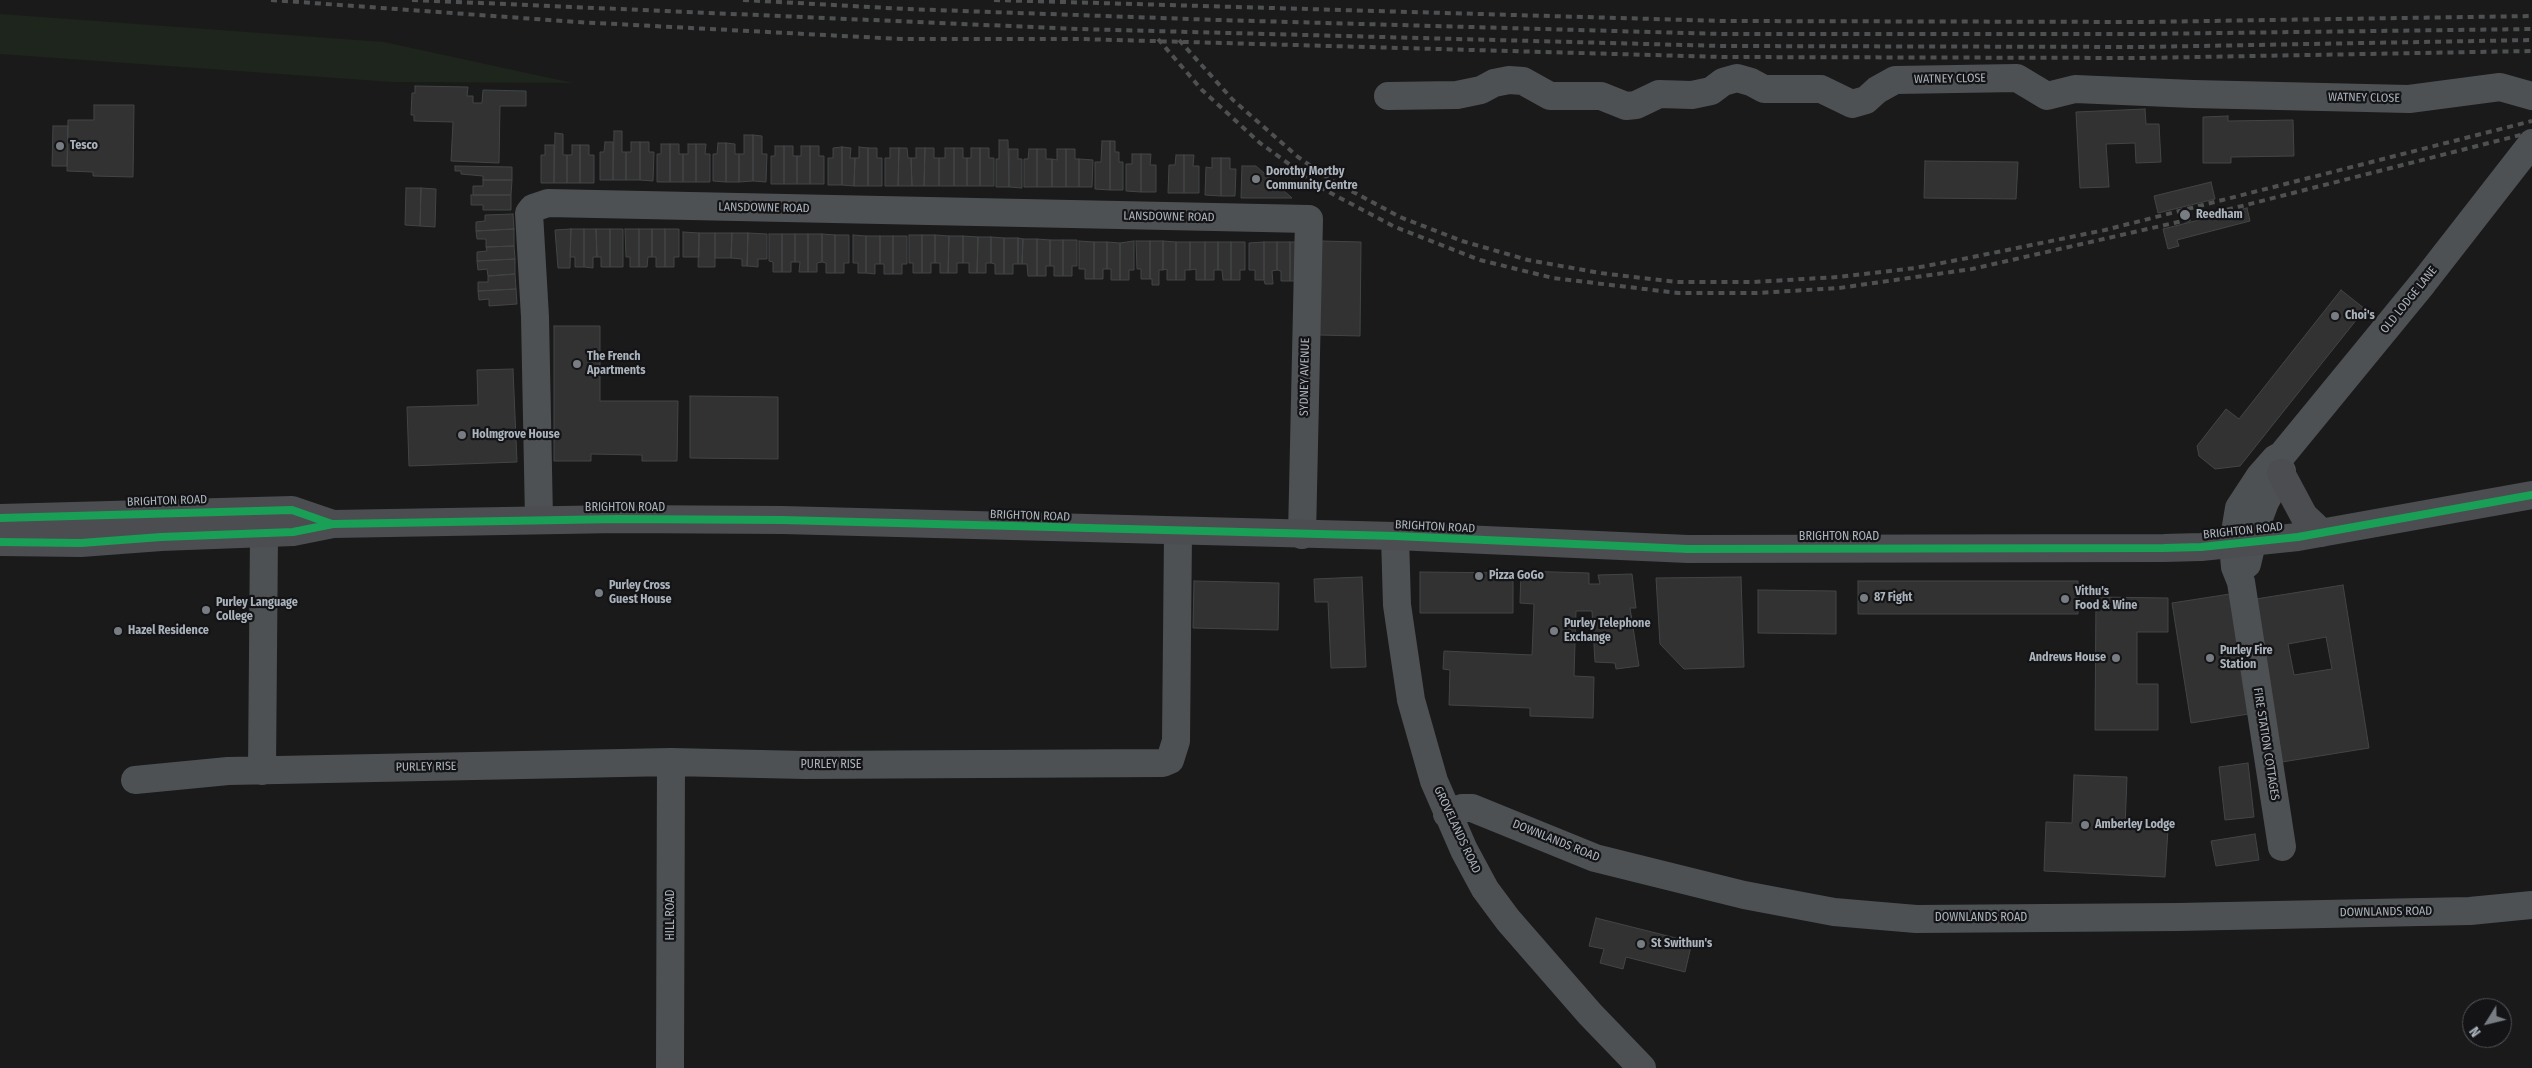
<!DOCTYPE html>
<style>
body{margin:0}
#map{position:relative;width:2532px;height:1068px;overflow:hidden;background:#1a1a1a;font-family:"Fira Sans Condensed",sans-serif}
canvas{display:block}
.north{position:absolute;left:2462px;top:998px;width:50px;height:50px;box-sizing:border-box;background:#141416;border:1px solid #505458;border-radius:50%;rotate:234deg;font-size:14px;font-weight:700;line-height:20px;text-align:center;color:#aab3bc}
.north::after{content:'';display:block;margin:auto;width:18px;height:22px;background:#787d83;clip-path:polygon(50% 0,100% 100%,50% 72%,0 100%)}
</style>
<div id="map">
<canvas width="2532" height="1068"></canvas>
<div class="north">N</div>
</div>
<script>
const c = document.querySelector('canvas').getContext('2d');
c.lineJoin = 'round';
function paint(path, color) {
  c.fillStyle = color;
  c.fill(path, 'evenodd');
}
function poly(rows) {
  const path = new Path2D();
  for (const r of rows) {
    path.moveTo(r[0], r[1]);
    for (let i = 2; i < r.length; i += 2) path.lineTo(r[i], r[i + 1]);
  }
  return path;
}
function strokePath(path, color, width, dash) {
  c.strokeStyle = color;
  c.lineWidth = width;
  c.lineCap = dash ? 'butt' : 'round';
  c.setLineDash(dash || []);
  c.stroke(path);
}
function drawText(font, color, halo, rows, align = 'center') {
  c.font = font + ' "Fira Sans Condensed",sans-serif';
  c.lineWidth = 4.5;
  c.setLineDash([]);
  c.textBaseline = 'middle';
  c.strokeStyle = halo;
  c.fillStyle = color;
  for (const [text, x, y, turn = 0] of rows) {
    c.save();
    c.translate(x, y);
    c.rotate((+turn || 0) * Math.PI / 180);
    c.textAlign = isNaN(turn) ? turn : align;
    if (halo) c.strokeText(text, 0, 0);
    c.fillText(text, 0, 0);
    c.restore();
  }
}
const green = poly([
 [0,14,384,42,573,83,392,82,0,54]
]);
const building = poly([
 [415,86,468,87,467,96,473,96,473,103,482,103,483,90,526,91,526,106,500,106,499,163,451,161,453,122,414,121,414,115,411,115,412,93,415,93,415,86],
 [94,105,134,105,133,177,93,176,93,172,67,171,68,120,94,120,94,105],
 [2145,109,2146,124,2159,124,2161,162,2136,163,2135,143,2106,144,2109,187,2080,188,2076,112,2145,109],
 [2228,116,2228,121,2293,120,2294,156,2231,157,2231,163,2203,163,2203,117,2228,116],
 [53,126,68,126,67,166,52,166,53,126],
 [614,131,622,131,622,152,626,152,626,180,613,180,614,131],
 [555,133,563,134,563,155,567,155,567,183,554,183,555,133],
 [744,135,753,135,753,181,739,182,739,154,744,154,744,135],
 [753,135,762,136,762,154,767,154,766,182,753,181,753,135],
 [999,140,1008,140,1009,187,996,187,996,159,999,159,999,140],
 [1102,141,1110,141,1110,190,1095,189,1095,162,1101,162,1102,141],
 [1110,141,1115,141,1115,152,1119,152,1119,162,1123,162,1123,190,1110,190,1110,141],
 [605,142,613,142,613,180,600,180,600,152,604,152,605,142],
 [631,142,640,142,640,180,626,180,626,152,631,152,631,142],
 [640,142,649,142,649,152,654,152,653,181,640,180,640,142],
 [718,143,726,143,726,182,713,181,713,154,717,154,718,143],
 [726,143,735,144,735,154,739,154,739,182,726,182,726,143],
 [661,144,670,144,670,182,657,182,657,154,661,154,661,144],
 [670,144,679,144,679,154,683,154,683,182,670,182,670,144],
 [688,144,696,144,696,182,683,182,683,154,688,154,688,144],
 [696,144,706,144,705,154,710,154,710,182,696,182,696,144],
 [545,145,554,145,554,183,541,183,541,155,545,155,545,145],
 [572,145,580,145,580,183,567,183,567,155,572,155,572,145],
 [580,145,589,145,589,155,594,155,594,183,580,183,580,145],
 [775,146,784,146,784,184,771,184,771,156,775,156,775,146],
 [784,146,793,146,793,156,797,156,797,184,784,184,784,146],
 [801,146,810,146,810,184,797,184,797,156,801,156,801,146],
 [810,146,819,146,819,156,824,156,824,184,810,184,810,146],
 [842,147,851,148,850,158,855,158,854,186,842,185,842,147],
 [842,147,842,185,828,185,828,158,833,158,833,148,842,147],
 [859,147,868,148,868,186,854,186,855,158,859,158,859,147],
 [868,148,877,148,877,158,882,158,882,186,868,186,868,148],
 [890,148,899,148,898,186,885,186,885,158,890,158,890,148],
 [899,148,907,148,908,158,911,158,912,186,898,186,899,148],
 [916,148,925,148,924,186,912,186,911,158,916,158,916,148],
 [925,148,934,148,934,158,939,158,939,186,924,186,925,148],
 [945,148,954,148,954,186,939,186,939,158,945,158,945,148],
 [954,148,963,148,963,158,967,158,967,186,954,186,954,148],
 [971,148,980,148,980,186,967,186,967,158,971,158,971,148],
 [980,148,989,148,989,158,994,158,994,186,980,186,980,148],
 [1009,149,1018,149,1018,159,1022,159,1022,188,1009,187,1009,149],
 [1029,149,1037,149,1037,187,1024,187,1024,159,1028,159,1029,149],
 [1037,149,1046,149,1046,159,1052,159,1052,187,1037,187,1037,149],
 [1057,149,1066,149,1066,187,1052,187,1052,159,1057,160,1057,149],
 [1066,149,1075,149,1075,159,1079,159,1079,187,1066,187,1066,149],
 [1132,154,1141,154,1141,192,1126,191,1126,164,1132,164,1132,154],
 [1141,154,1151,154,1150,165,1156,165,1156,192,1141,192,1141,154],
 [1176,155,1184,155,1184,193,1168,193,1169,165,1175,165,1176,155],
 [1184,155,1194,155,1193,166,1199,166,1199,193,1184,193,1184,155],
 [1212,158,1221,158,1221,196,1205,195,1206,167,1212,168,1212,158],
 [1221,158,1230,158,1230,169,1236,169,1235,196,1221,196,1221,158],
 [1079,159,1093,160,1092,187,1079,187,1079,159],
 [1925,161,2018,162,2016,199,1924,198,1925,161],
 [455,166,512,167,512,180,483,180,483,176,461,174,461,171,455,171,455,166],
 [1242,166,1256,166,1292,198,1241,198,1242,166],
 [483,180,512,180,511,195,473,195,473,186,483,186,483,180],
 [2211,182,2215,199,2158,213,2154,196,2211,182],
 [406,188,421,188,420,226,405,225,406,188],
 [421,188,436,189,435,227,420,226,421,188],
 [471,195,511,195,511,210,483,210,483,205,471,205,471,195],
 [2247,208,2250,221,2177,240,2179,246,2168,249,2163,229,2247,208],
 [513,214,514,229,476,231,476,222,485,221,485,215,513,214],
 [514,229,514,246,486,247,486,239,477,239,476,231,514,229],
 [571,229,584,229,584,267,575,267,575,257,570,257,571,229],
 [571,229,570,268,558,268,555,230,571,229],
 [584,229,596,229,597,257,593,257,593,268,584,267,584,229],
 [596,229,610,229,610,267,601,267,601,257,597,257,596,229],
 [610,229,623,229,623,267,610,267,610,229],
 [625,229,639,229,639,267,630,267,630,257,626,257,625,229],
 [639,229,652,229,652,257,648,257,647,267,639,267,639,229],
 [652,229,665,229,665,267,656,267,656,257,652,257,652,229],
 [665,229,679,229,679,257,674,257,674,267,665,267,665,229],
 [683,232,699,233,699,257,683,257,683,232],
 [699,233,715,233,715,267,698,267,699,233],
 [715,233,732,233,731,258,715,258,715,233],
 [732,233,748,233,747,266,742,266,742,259,731,258,732,233],
 [748,233,767,234,767,259,758,259,758,267,747,266,748,233],
 [769,234,782,234,782,272,773,272,773,262,769,261,769,234],
 [782,234,795,234,795,262,791,262,791,272,782,272,782,234],
 [795,234,808,234,808,272,799,272,800,262,795,262,795,234],
 [808,234,822,234,822,262,817,263,817,272,808,272,808,234],
 [822,234,835,235,835,273,826,273,826,263,822,262,822,234],
 [835,235,849,235,849,263,844,263,844,273,835,273,835,235],
 [853,235,866,236,866,273,858,273,858,263,853,263,853,235],
 [909,235,922,235,922,273,913,273,913,263,909,263,909,235],
 [922,235,935,235,935,263,931,263,931,273,922,273,922,235],
 [935,235,949,236,948,273,940,273,940,263,935,263,935,235],
 [866,236,880,236,880,264,875,264,875,274,866,273,866,236],
 [880,236,893,236,893,274,884,274,884,264,880,264,880,236],
 [893,236,907,236,907,264,902,264,902,274,893,274,893,236],
 [949,236,963,236,963,263,957,263,957,273,948,273,949,236],
 [963,236,978,237,977,273,969,273,969,263,963,263,963,236],
 [978,237,991,237,991,263,986,263,986,273,977,273,978,237],
 [991,237,1004,238,1004,274,995,274,995,264,991,263,991,237],
 [1004,238,1018,238,1018,264,1013,264,1013,274,1004,274,1004,238],
 [1018,238,1023,239,1022,264,1018,264,1018,238],
 [1023,239,1037,239,1037,276,1028,276,1027,264,1022,264,1023,239],
 [1037,239,1050,240,1050,266,1046,266,1046,276,1037,276,1037,239],
 [1050,240,1063,240,1063,276,1054,276,1054,266,1050,266,1050,240],
 [1063,240,1077,240,1077,266,1072,266,1072,276,1063,276,1063,240],
 [1079,241,1094,242,1094,279,1085,279,1085,269,1079,269,1079,241],
 [1134,241,1134,270,1129,270,1129,280,1120,280,1120,243,1134,241],
 [1136,241,1150,241,1150,279,1141,279,1141,269,1137,269,1136,241],
 [1150,241,1163,241,1163,270,1159,270,1159,285,1152,285,1152,279,1150,279,1150,241],
 [1163,241,1176,242,1176,280,1167,280,1167,269,1163,270,1163,241],
 [1321,241,1361,242,1360,336,1319,335,1321,241],
 [1094,242,1107,242,1107,269,1103,269,1103,279,1094,279,1094,242],
 [1107,242,1120,243,1120,280,1111,280,1111,269,1107,269,1107,242],
 [1176,242,1190,242,1190,270,1185,270,1185,280,1176,280,1176,242],
 [1190,242,1205,242,1205,280,1196,280,1196,269,1190,270,1190,242],
 [1205,242,1218,242,1218,270,1214,270,1214,280,1205,280,1205,242],
 [1218,242,1231,242,1231,280,1223,280,1222,270,1218,270,1218,242],
 [1231,242,1245,242,1245,270,1240,270,1240,280,1231,280,1231,242],
 [1264,242,1277,242,1277,270,1272,271,1273,284,1265,284,1264,280,1264,242],
 [1264,242,1264,280,1255,280,1255,270,1249,270,1249,243,1264,242],
 [1277,242,1290,242,1290,281,1281,281,1281,271,1277,270,1277,242],
 [1290,242,1304,242,1299,281,1290,281,1290,242],
 [514,246,515,259,477,261,477,252,487,251,486,247,514,246],
 [515,259,515,274,488,276,487,269,478,270,477,261,515,259],
 [515,274,516,289,478,291,478,282,488,282,488,276,515,274],
 [516,289,517,304,489,306,489,299,479,300,478,291,516,289],
 [2341,290,2365,309,2240,466,2215,469,2199,456,2197,446,2226,409,2239,419,2341,290],
 [554,326,600,326,600,401,678,401,677,461,642,461,642,455,591,454,591,461,554,461,554,326],
 [513,369,517,462,409,466,407,407,478,405,477,370,513,369],
 [690,396,778,397,778,459,690,458,690,396],
 [1521,571,1589,573,1589,584,1600,584,1598,575,1632,574,1636,608,1630,608,1639,666,1616,669,1615,663,1595,662,1592,611,1576,611,1574,676,1594,677,1593,718,1530,716,1530,708,1449,705,1450,670,1443,669,1444,651,1532,655,1534,604,1520,603,1521,571],
 [1420,572,1513,573,1513,613,1420,613,1420,572],
 [1362,577,1366,667,1331,668,1328,602,1315,602,1314,579,1362,577],
 [1741,577,1744,667,1684,669,1660,644,1656,578,1741,577],
 [1194,581,1279,583,1278,630,1193,628,1194,581],
 [1858,581,2078,581,2078,614,1858,614,1858,581],
 [2343,585,2369,748,2282,762,2256,599,2343,585],
 [2326,637,2332,669,2294,675,2288,644,2326,637],
 [1758,590,1836,591,1836,634,1758,633,1758,590],
 [2230,594,2249,714,2191,723,2172,603,2230,594],
 [2096,597,2168,598,2168,632,2137,632,2137,684,2158,684,2158,730,2095,730,2096,597],
 [2248,763,2254,817,2225,820,2219,767,2248,763],
 [2074,775,2127,777,2125,827,2168,829,2165,877,2044,871,2046,822,2072,823,2074,775],
 [2255,834,2259,860,2216,866,2211,841,2255,834],
 [1596,918,1692,942,1685,972,1626,957,1623,969,1600,963,1604,949,1589,946,1596,918]
]);
const minor = poly([
 [1388,96,1457,95,1481,90,1494,83,1509,80,1523,81,1550,96,1601,96,1626,106,1636,105,1659,94,1692,95,1711,91,1723,82,1737,78,1751,82,1764,89,1821,89,1852,104,1866,100,1877,90,1895,80,2017,78,2047,96,2075,89,2193,94,2409,99,2500,87,2532,96],
 [539,519,535,317,529,213,533,208,548,203,1309,219,1302,535],
 [1395,536,1397,605,1411,700,1434,781,1464,850,1485,889,1508,920,1590,1014,1642,1068],
 [2247,564,2256,526,2265,502,2282,471],
 [262,771,264,534],
 [135,780,228,771,671,762,805,765,1163,763,1170,760,1176,741,1178,532],
 [1447,814,1462,808,1472,808,1595,858,1744,895,1834,912,1916,919,2178,917,2470,911,2532,905],
 [2282,847,2241,582,2235,567,2233,544,2239,508,2260,476,2275,459,2282,455,2423,283,2532,143],
 [670,1068,671,762]
]);
const highway = poly([
 [2281,473,2304,516,2322,533],
 [0,518,292,510,333,524],
 [0,542,81,543,161,537,293,532,333,524,618,519,782,520,1395,536,1688,549,2164,548,2201,547,2298,537,2532,495]
]);
const rail = poly([
 [271,0,577,22,901,39,1080,39,1723,57,2142,58,2532,51],
 [412,0,1078,29,1723,46,2142,47,2532,40],
 [743,0,906,9,1218,20,1723,34,2142,34,2532,29],
 [994,0,1723,21,2142,22,2532,16],
 [1158,39,1202,90,1260,143,1325,190,1395,227,1480,260,1553,278,1678,293,1757,293,1839,288,1972,269,2187,220,2532,132],
 [1179,40,1233,100,1298,157,1331,180,1400,217,1462,241,1528,260,1600,273,1677,282,1754,282,1838,277,1915,268,1968,258,2105,230,2532,121]
]);
const cycleway = poly([
 [0,518,292,510,332,524],
 [0,542,81,543,161,537,293,532,333,524,618,519,782,520,1395,536,1688,549,2164,548,2201,547,2298,537,2532,495]
]);
const markers = [
 [60,146,5,"#787d83"],
 [1256,179,5,"#787d83"],
 [2185,215,6,"#787d83"],
 [2335,316,5,"#787d83"],
 [577,364,5,"#787d83"],
 [462,435,5,"#787d83"],
 [1479,576,5,"#787d83"],
 [599,593,5,"#787d83"],
 [1864,598,5,"#787d83"],
 [2065,599,5,"#787d83"],
 [206,610,5,"#787d83"],
 [118,631,5,"#787d83"],
 [1554,631,5,"#787d83"],
 [2116,658,5,"#787d83"],
 [2210,658,5,"#787d83"],
 [2085,825,5,"#787d83"],
 [1641,944,5,"#787d83"]
];
const streetNames = [
 ["WATNEY CLOSE",1950,79,-1],
 ["WATNEY CLOSE",2364,98,1],
 ["LANSDOWNE ROAD",764,208,1],
 ["LANSDOWNE ROAD",1169,217,1],
 ["OLD LODGE LANE",2409,300,-51],
 ["SYDNEY AVENUE",1305,377,-89],
 ["BRIGHTON ROAD",167,501,-2],
 ["BRIGHTON ROAD",625,508],
 ["BRIGHTON ROAD",1030,516,2],
 ["BRIGHTON ROAD",1435,527,3],
 ["BRIGHTON ROAD",2243,531,-6],
 ["BRIGHTON ROAD",1839,537],
 ["FIRE STATION COTTAGES",2266,744,81],
 ["PURLEY RISE",831,765],
 ["PURLEY RISE",426,767,-1],
 ["GROVELANDS ROAD",1457,830,65],
 ["DOWNLANDS ROAD",1556,841,22],
 ["DOWNLANDS ROAD",2386,912,-1],
 ["HILL ROAD",671,915,-90],
 ["DOWNLANDS ROAD",1981,918]
];
const poiNames = [
 ["Tesco",70,146],
 ["Dorothy Mortby",1266,172],
 ["Community Centre",1266,186],
 ["Reedham",2196,215],
 ["Choi's",2345,316],
 ["The French",587,357],
 ["Apartments",587,371],
 ["Holmgrove House",472,435],
 ["Pizza GoGo",1489,576],
 ["Purley Cross",609,586],
 ["Guest House",609,600],
 ["Vithu's",2075,592],
 ["Food & Wine",2075,606],
 ["87 Fight",1874,598],
 ["Purley Language",216,603],
 ["College",216,617],
 ["Purley Telephone",1564,624],
 ["Exchange",1564,638],
 ["Hazel Residence",128,631],
 ["Purley Fire",2220,651],
 ["Station",2220,665],
 ["Andrews House",2106,658,"right"],
 ["Amberley Lodge",2095,825],
 ["St Swithun's",1651,944]
];
paint(green, '#1e251d');
paint(building, '#323232');
strokePath(building, '#424546', 1);
strokePath(minor, '#4e5153', 28);
strokePath(highway, '#4b4d50', 28);
strokePath(rail, '#4e5052', 4, [6, 5]);
strokePath(cycleway, '#1a9f57', 8);
for (const [x, y, r, color] of markers) {
  const dot = new Path2D();
  dot.arc(x, y, r, 0, 2 * Math.PI);
  c.fillStyle = color;
  c.fill(dot);
  strokePath(dot, '#141416', 2);
}
drawText('12px', '#aab3bc', '#141416', streetNames);
drawText('bold 12px', '#aab3bc', '#141416', poiNames, 'left');
</script>
